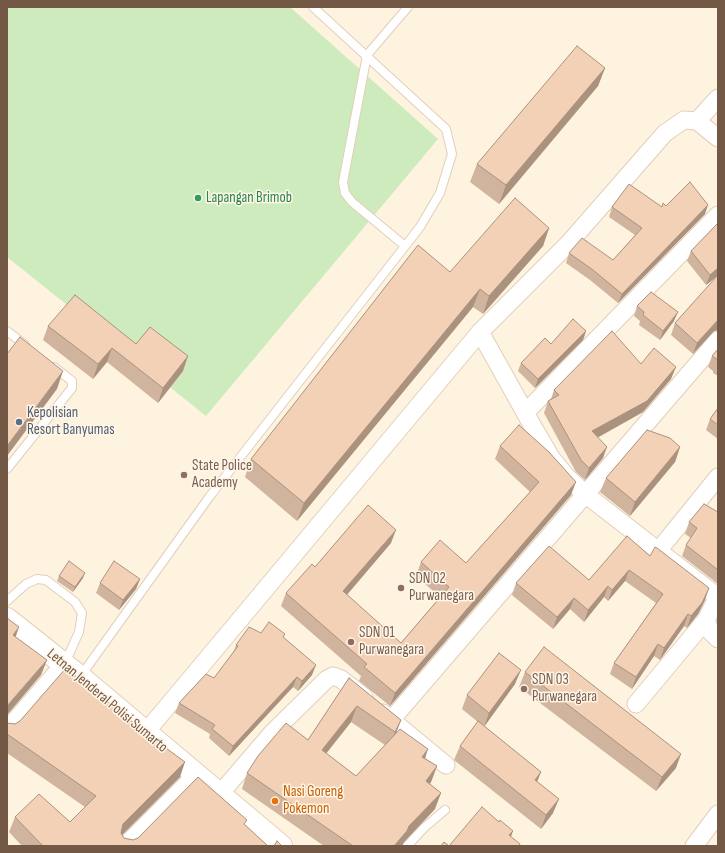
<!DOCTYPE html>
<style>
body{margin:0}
#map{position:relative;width:725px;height:853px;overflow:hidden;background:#fdf3df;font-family:"Sofia Sans Condensed",sans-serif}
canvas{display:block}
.frame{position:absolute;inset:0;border:8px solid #745846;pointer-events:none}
</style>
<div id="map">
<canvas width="725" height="853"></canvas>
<div class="frame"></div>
</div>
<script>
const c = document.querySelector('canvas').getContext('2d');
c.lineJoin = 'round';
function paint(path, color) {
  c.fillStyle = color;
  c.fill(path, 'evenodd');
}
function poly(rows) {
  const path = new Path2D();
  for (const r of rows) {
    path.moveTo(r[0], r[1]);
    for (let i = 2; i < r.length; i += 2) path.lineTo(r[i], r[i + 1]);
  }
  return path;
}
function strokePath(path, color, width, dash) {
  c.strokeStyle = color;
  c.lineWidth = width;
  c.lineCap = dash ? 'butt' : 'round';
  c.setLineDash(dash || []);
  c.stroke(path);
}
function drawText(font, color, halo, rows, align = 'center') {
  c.font = font + ' "Sofia Sans Condensed",sans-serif';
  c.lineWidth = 3;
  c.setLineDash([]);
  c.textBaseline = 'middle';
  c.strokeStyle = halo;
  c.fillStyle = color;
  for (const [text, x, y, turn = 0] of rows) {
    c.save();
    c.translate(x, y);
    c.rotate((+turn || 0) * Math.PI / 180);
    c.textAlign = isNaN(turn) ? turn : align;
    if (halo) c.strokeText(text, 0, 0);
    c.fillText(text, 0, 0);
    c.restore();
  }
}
const green = poly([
 [7,7,290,7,438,139,206,416,7,257]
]);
const lane = poly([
 [405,246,352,202,345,193,343,182,367,55,408,7],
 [7,331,25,345],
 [7,469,72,388,72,381,54,367],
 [7,601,26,584,37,579,46,580,75,602,82,613,79,632,65,663],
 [80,677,210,496,420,227,440,193,452,154,446,129,313,7],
 [407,846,425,827,445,810]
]);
const street = poly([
 [697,121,718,98],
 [480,332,532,425,552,459,567,477,585,494,718,597],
 [525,413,718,215],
 [658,551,718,477],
 [718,596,706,620,710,631,718,639],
 [636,704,706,620],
 [383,713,446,765],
 [392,719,718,340],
 [7,730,64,664],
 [146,732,480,332,568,244,665,133,684,120,697,121,718,138],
 [219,795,273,732,327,679,333,676,341,679,364,697],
 [125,846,196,775],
 [694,846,718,814]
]);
const secondary = poly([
 [7,619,80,677,281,846]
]);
const wall = poly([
 [605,68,598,86,499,204,470,182,477,164],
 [666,206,705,214,618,303,590,280,566,263,569,253,613,260,635,235,609,217,612,207,662,207],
 [718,223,718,330,714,331,693,354,671,335,675,323,718,276,706,285,687,261,691,251],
 [549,228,543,246,483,314,473,307,297,521,245,477,251,459,450,272],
 [637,306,674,321,660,340,639,325,640,321,634,316],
 [48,326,136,344,183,371,158,403,107,362,93,379,43,340],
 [586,331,583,340,535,388,518,371,521,363,551,344],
 [718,349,718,376,713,373,713,371,708,367,712,356],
 [641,364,671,379,643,412,598,437,603,458,585,480,576,472,544,413,548,401,551,399,554,390],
 [718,408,718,439,706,430,710,419],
 [500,446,571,495,390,706,359,681,361,676,281,606,286,593,315,567,391,543,347,595,401,643,440,597,416,576,421,562,466,563,530,492,495,459],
 [680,447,675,462,630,516,600,492,606,478],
 [718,512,718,584,682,556,686,545,691,538,685,534,689,522],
 [650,556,705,600,698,614,687,628,684,626,660,660,654,656,632,689,610,674,614,663,656,603,625,581,608,601,604,597,584,622,570,609,553,629,512,595,516,583,589,580],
 [59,576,83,578,73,592,57,581],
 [140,579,136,589,119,610,96,593,100,583],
 [261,633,284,638,312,675,298,691,293,687,229,756,209,738,210,734,175,713,179,703,214,678,234,651,236,645],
 [525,672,676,768,656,791,519,687],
 [349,678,401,720,396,733,425,758,437,766,431,782,430,784,435,809,404,842,402,846,324,846,242,789,247,773,308,740],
 [351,722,385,745,356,776,326,754],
 [515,684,484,726,541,772,537,781,553,813,541,829,454,760,460,746,478,722,462,709,467,695],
 [7,723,180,777,122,835,124,838,133,840,245,825,268,846,22,846,9,832,15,817,70,822,85,807,7,753]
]);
const shadedWall = poly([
 [605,68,598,86,499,204,506,185],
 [708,205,705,214,618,303,622,294],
 [549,228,543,246,483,314,489,296],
 [718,268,718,275,706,285,710,275],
 [480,289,473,307,297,521,304,503],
 [678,312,674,321,660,340,663,331],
 [718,320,718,330,714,331,693,354,697,343],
 [586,331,583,340,535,388,538,379],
 [112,348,107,362,93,379,98,364],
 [188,356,183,371,158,403,163,388],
 [676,367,671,379,643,412,588,443,592,431],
 [63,371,57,389,7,456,7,446],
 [607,447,603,458,585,480,589,468],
 [680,447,675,462,630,516,635,502],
 [576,482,571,495,390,706,395,693],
 [396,530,391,543,338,605,343,591],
 [629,570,625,581,608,601,612,590],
 [85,573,83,578,73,592,75,587],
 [140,579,136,589,119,610,123,600],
 [608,586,604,597,584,622,588,610],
 [709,588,705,600,698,614,687,628,691,616],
 [574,598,570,609,553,629,557,617],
 [688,614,684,626,660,660,664,648],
 [19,627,14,642,13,635],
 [658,644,654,656,632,689,636,677],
 [47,660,41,675,7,715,7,706],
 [316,665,312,675,298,691,302,681],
 [521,670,515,684,484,727,489,713],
 [297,677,293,687,229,756,233,746],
 [357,706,351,722,316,766,322,750],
 [401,720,395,736,389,748,395,732],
 [428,749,423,765,422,757],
 [681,754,676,768,656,791,662,777],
 [185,762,180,777,118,839,123,824],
 [437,766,431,782,421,797,426,781],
 [541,772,535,787,535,780],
 [441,793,435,809,404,842,402,846,394,846,409,826],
 [559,799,553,813,541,829,546,815],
 [513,831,508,845,509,835]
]);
const building = poly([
 [577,46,605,68,506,185,477,164,577,46],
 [690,182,708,205,622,294,593,270,569,253,582,238,613,260,642,228,612,207,629,184,662,207,663,203,666,206,690,182],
 [515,198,549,228,489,296,480,289,304,503,251,459,418,245,450,272,515,198],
 [718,223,718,268,710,275,691,251,718,223],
 [718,275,718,320,697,343,675,323,718,275],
 [651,292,678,312,663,331,643,315,644,312,637,306,651,292],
 [75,295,136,344,150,327,188,356,163,388,112,348,98,364,48,326,75,295],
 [573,319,586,331,538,379,521,363,545,338,551,344,573,319],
 [612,331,641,364,654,348,676,367,647,401,592,431,607,447,589,468,581,460,548,401,559,395,554,390,612,331],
 [20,337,63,371,7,446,7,354,20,337],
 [718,349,718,362,717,361,718,360,712,356,718,349],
 [718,408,718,425,710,419,718,408],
 [519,425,549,452,576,482,395,693,364,667,367,664,286,593,312,564,315,567,368,505,396,530,343,591,401,643,449,587,421,562,440,540,466,563,539,482,500,446,519,425],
 [647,430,670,438,680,447,635,502,606,478,647,430],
 [704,504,718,512,718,570,686,545,697,528,689,522,704,504],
 [627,536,650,556,655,547,657,548,709,588,702,603,691,616,688,614,664,648,658,644,636,677,614,663,663,594,629,570,612,590,608,586,588,610,574,598,557,617,516,583,549,546,589,580,627,536],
 [69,561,85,573,75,587,59,576,69,561],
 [114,561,140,579,123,600,100,583,114,561],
 [7,618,19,627,13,635,47,660,7,706,7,618],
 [269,622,285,634,283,637,316,665,302,681,297,677,233,746,212,729,215,725,179,703,206,674,214,678,238,646,236,645,249,627,261,633,269,622],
 [544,647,681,754,662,777,525,672,544,647],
 [499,653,521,670,489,713,467,695,499,653],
 [66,668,151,737,185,762,123,824,121,833,124,838,133,840,138,838,198,777,247,820,244,824,268,846,43,846,15,817,39,794,70,822,96,796,7,734,7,723,15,724,20,721,66,668],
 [349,678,401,720,395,732,357,706,322,750,356,776,400,729,428,749,422,757,437,766,426,781,441,793,409,826,407,831,394,846,353,846,247,773,258,756,286,723,308,740,349,678],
 [478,721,541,772,535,780,559,799,546,815,460,746,478,721],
 [482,807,499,822,500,820,513,831,509,835,520,844,519,846,441,846,444,842,449,846,482,807],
 [277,841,282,846,274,846,277,841]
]);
const markers = [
 [198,198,4,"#2e9e5b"],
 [19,422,4,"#5c6f8a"],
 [184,475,4,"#8d6e63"],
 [401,588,4,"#8d6e63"],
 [351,642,4,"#8d6e63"],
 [524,689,4,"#8d6e63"],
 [275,801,4,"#e8710a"]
];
const leisureNames = [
 ["Lapangan Brimob",206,198]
];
const serviceNames = [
 ["Kepolisian",27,413],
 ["Resort Banyumas",27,430]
];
const educationNames = [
 ["State Police",192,466],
 ["Academy",192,483],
 ["SDN 02",409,579],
 ["Purwanegara",409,596],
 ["SDN 01",359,633],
 ["Purwanegara",359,650],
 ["SDN 03",532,680],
 ["Purwanegara",532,697]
];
const streetNames = [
 ["Letnan Jenderal Polisi Sumarto",107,701,40]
];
const foodNames = [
 ["Nasi Goreng",283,792],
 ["Pokemon",283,809]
];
paint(green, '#ceebbe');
strokePath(lane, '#e1cfbb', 10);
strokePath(street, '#e1cfbb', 19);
strokePath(secondary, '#e6d0b9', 24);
strokePath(lane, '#fff', 8);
strokePath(street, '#fff', 17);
strokePath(secondary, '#fff', 22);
paint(wall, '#d1b49d');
paint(shadedWall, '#aa927f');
paint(building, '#f3d1b6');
strokePath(building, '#aa927f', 1);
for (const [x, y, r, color] of markers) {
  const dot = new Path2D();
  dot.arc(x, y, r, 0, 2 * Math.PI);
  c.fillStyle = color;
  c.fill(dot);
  strokePath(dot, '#fff6e6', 1.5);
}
drawText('15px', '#27864d', '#fff6e6', leisureNames, 'left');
drawText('15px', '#4e5e75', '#fff6e6', serviceNames, 'left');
drawText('15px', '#785e54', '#fff6e6', educationNames, 'left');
drawText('15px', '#745846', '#fff6e6', streetNames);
drawText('15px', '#c56008', '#fff6e6', foodNames, 'left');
</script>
